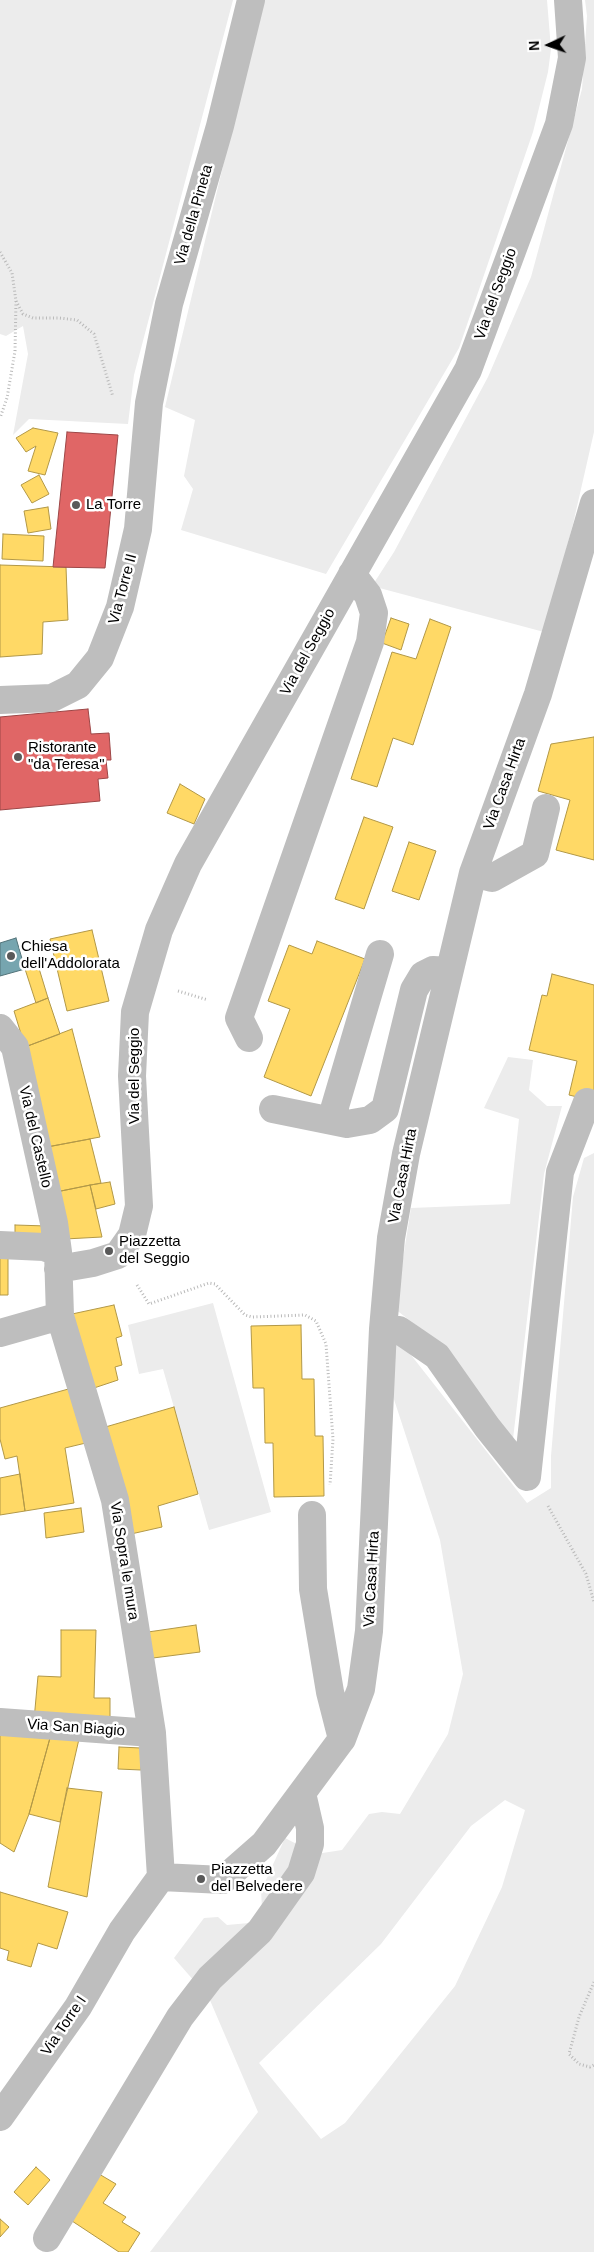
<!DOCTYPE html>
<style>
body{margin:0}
#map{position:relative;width:594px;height:2252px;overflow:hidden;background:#fff;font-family:Helvetica,sans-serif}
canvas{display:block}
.north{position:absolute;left:524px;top:20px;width:50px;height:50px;-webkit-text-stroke:4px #fff;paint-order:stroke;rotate:267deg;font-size:14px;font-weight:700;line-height:20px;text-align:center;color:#000}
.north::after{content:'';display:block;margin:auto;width:18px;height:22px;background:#000;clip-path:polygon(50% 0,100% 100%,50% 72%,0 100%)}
</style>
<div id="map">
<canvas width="594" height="2252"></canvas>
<div class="north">N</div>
</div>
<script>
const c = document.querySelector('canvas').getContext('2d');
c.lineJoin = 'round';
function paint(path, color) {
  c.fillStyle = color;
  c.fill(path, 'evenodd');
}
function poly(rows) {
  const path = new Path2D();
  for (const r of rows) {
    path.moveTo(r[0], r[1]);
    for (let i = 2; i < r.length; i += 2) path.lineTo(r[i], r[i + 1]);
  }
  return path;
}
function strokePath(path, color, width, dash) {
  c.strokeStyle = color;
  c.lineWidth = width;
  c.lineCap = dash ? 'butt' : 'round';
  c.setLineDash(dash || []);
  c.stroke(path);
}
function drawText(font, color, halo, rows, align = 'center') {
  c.font = font + ' Helvetica,sans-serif';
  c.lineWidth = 5;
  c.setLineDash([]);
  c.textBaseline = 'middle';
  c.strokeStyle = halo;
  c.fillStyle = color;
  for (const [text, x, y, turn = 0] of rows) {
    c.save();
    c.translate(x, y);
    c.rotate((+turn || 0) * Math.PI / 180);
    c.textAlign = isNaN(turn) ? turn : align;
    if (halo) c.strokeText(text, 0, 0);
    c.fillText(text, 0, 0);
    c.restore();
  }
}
const green = poly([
 [0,0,233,0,134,375,128,424,29,419,13,435,28,354,23,326,6,336,0,334],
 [263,0,547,0,551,49,548,72,533,132,459,348,326,574,181,530,193,489,184,476,195,420,165,407],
 [585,0,594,0,594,432,573,524,544,632,372,586,394,552,488,377,531,277,582,89,587,16],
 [508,1057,533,1060,529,1090,547,1106,562,1106,544,1174,513,1439,426,1333,395,1309,411,1208,510,1204,519,1119,484,1108],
 [594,1153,594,2252,150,2252,258,2112,209,1998,174,1958,204,1918,218,1917,227,1925,249,1923,262,1908,261,1891,285,1838,316,1854,342,1850,369,1814,382,1812,400,1814,448,1734,463,1674,440,1540,387,1378,391,1341,404,1346,527,1503,551,1488,551,1456,573,1197,584,1158],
 [505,1800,525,1810,502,1887,455,1986,345,2123,321,2139,259,2063,381,1944,471,1826],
 [213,1303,271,1512,209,1530,163,1369,139,1374,128,1325]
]);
const homes = poly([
 [33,428,58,433,45,475,28,471,36,446,26,452,16,438,33,428],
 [39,475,49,494,32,503,21,485,39,475],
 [48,507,51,529,28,533,24,511,48,507],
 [3,534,44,536,43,561,2,559,3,534],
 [0,565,66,567,68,620,43,622,42,654,0,657,0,565],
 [391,618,409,624,401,650,382,643,391,618],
 [430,619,451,627,413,745,393,738,377,787,351,779,392,652,416,659,430,619],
 [594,737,594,860,556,850,570,800,538,791,551,744,594,737],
 [180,784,205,799,194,824,167,813,180,784],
 [364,817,393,827,364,909,335,899,364,817],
 [409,842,436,851,419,900,392,891,409,842],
 [92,930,109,1001,67,1011,50,939,92,930],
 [317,941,365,959,311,1096,264,1077,290,1009,268,1001,289,945,312,954,317,941],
 [38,965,48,998,36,1003,25,969,38,965],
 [552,974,594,985,594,1101,569,1095,577,1061,529,1050,542,995,547,996,552,974],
 [48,998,60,1034,25,1047,14,1011,48,998],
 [72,1029,100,1137,47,1147,25,1047,72,1029],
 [90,1139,101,1183,56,1192,47,1147,90,1139],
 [110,1182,115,1204,96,1209,90,1185,110,1182],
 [90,1185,102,1237,65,1239,56,1192,90,1185],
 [15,1225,47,1226,46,1236,15,1236,15,1225],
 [0,1254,8,1255,8,1295,0,1295,0,1254],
 [114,1305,122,1336,116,1338,122,1365,115,1367,118,1380,91,1389,72,1314,114,1305],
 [301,1325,302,1379,314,1379,315,1436,323,1436,324,1496,274,1497,273,1443,265,1443,264,1388,253,1388,251,1326,301,1325],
 [72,1388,90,1442,65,1448,74,1503,25,1511,17,1456,5,1459,0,1439,0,1408,72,1388],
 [174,1407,198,1494,158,1506,162,1527,131,1534,102,1428,174,1407],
 [20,1474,25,1511,0,1515,0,1478,20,1474],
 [81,1508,84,1532,46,1538,44,1513,81,1508],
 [196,1625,200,1652,153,1658,148,1632,196,1625],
 [61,1630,96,1630,94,1698,110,1698,110,1722,34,1720,38,1676,61,1677,61,1630],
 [0,1733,50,1738,29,1814,14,1852,0,1843,0,1733],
 [50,1738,79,1739,60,1822,29,1814,50,1738],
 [119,1747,141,1748,141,1770,118,1769,119,1747],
 [67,1788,102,1792,87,1897,48,1887,67,1788],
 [0,1892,68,1912,57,1949,38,1943,31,1967,7,1960,9,1951,0,1948,0,1892],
 [36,2167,50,2180,28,2205,14,2192,36,2167],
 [99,2174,116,2184,103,2203,126,2217,122,2222,140,2233,128,2252,119,2252,69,2219,99,2174],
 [0,2219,9,2227,0,2237,0,2219]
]);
const shops = poly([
 [67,432,118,435,105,568,53,567,67,432],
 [88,709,91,734,109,733,111,760,106,760,108,778,98,779,100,801,0,810,0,717,88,709]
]);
const public = poly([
 [16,938,25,969,0,976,0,943,16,938]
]);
const path = poly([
 [0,252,12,273,16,301,15,351,7,398,0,418],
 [16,301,23,314,33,318,59,318,77,320,94,334,113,397],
 [178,991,208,1000],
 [137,1285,149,1304,209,1283,215,1284,245,1315,252,1317,305,1315,316,1321,326,1344,333,1439,330,1485],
 [548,1506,586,1574,594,1602],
 [594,1982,579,2017,569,2054,579,2064,590,2067,594,2065]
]);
const minor = poly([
 [0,700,52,698,78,685,100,658,120,607,138,529,149,403,169,304,220,126,251,0],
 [473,873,492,878,535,854,546,808],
 [0,1028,15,1047,54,1223,58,1252,60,1316,115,1500,152,1733,161,1877,122,1931,78,2007,0,2117],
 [249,1038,239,1018,370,642,374,613,368,595,352,574],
 [273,1109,347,1124,370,1120,385,1109,414,990,423,975,433,970,449,971],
 [331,1120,380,954],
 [0,1245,44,1247,58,1252],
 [58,1269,93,1263,118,1255,132,1235,139,1206,132,1076,135,1012,159,930,188,864,468,370,559,124,572,58,568,0],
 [383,1329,399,1330,437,1356,487,1427,527,1477],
 [0,1333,60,1316],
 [527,1477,560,1172,587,1102],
 [312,1515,313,1589,330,1692,342,1739],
 [0,1722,152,1733],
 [161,1877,223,1880,264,1844,342,1739,361,1689,369,1631,383,1329,391,1238,406,1154,473,873,538,694,594,503],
 [47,2238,180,2017,210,1978,260,1931,301,1873,310,1844,310,1828,302,1793]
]);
const markers = [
 [76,505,5,"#595959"],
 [18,757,5,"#595959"],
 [11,956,5,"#595959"],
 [109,1251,5,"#595959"],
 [201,1879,5,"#595959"]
];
const streetNames = [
 ["Via della Pineta",194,215,-74],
 ["Via del Seggio",496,294,-70],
 ["Via Torre II",123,589,-75],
 ["Via del Seggio",308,652,-61],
 ["Via Casa Hirta",505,784,-70],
 ["Via del Seggio",135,1076,-90],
 ["Via del Castello",35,1137,77],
 ["Via Casa Hirta",403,1176,-79],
 ["Via Sopra le mura",124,1561,81],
 ["Via Casa Hirta",372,1579,-87],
 ["Via San Biagio",76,1728,4],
 ["Via Torre I",64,2026,-56]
];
const poiNames = [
 ["La Torre",86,505],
 ["Ristorante",28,748],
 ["\"da Teresa\"",28,765],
 ["Chiesa",21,947],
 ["dell'Addolorata",21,964],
 ["Piazzetta",119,1242],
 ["del Seggio",119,1259],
 ["Piazzetta",211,1870],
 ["del Belvedere",211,1887]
];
paint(green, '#ececec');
paint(homes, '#ffd966');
strokePath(homes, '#b29847', 1);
paint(shops, '#e06666');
strokePath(shops, '#9d4747', 1);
paint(public, '#76a5af');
strokePath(public, '#53747a', 1);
strokePath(path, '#b9b9b9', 3, [1, 2.5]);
strokePath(minor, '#bebebe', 28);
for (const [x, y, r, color] of markers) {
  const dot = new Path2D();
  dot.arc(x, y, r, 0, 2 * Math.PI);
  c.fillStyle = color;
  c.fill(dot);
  strokePath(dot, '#fff', 2);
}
drawText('15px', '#000', '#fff', streetNames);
drawText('15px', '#000', '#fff', poiNames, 'left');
</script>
